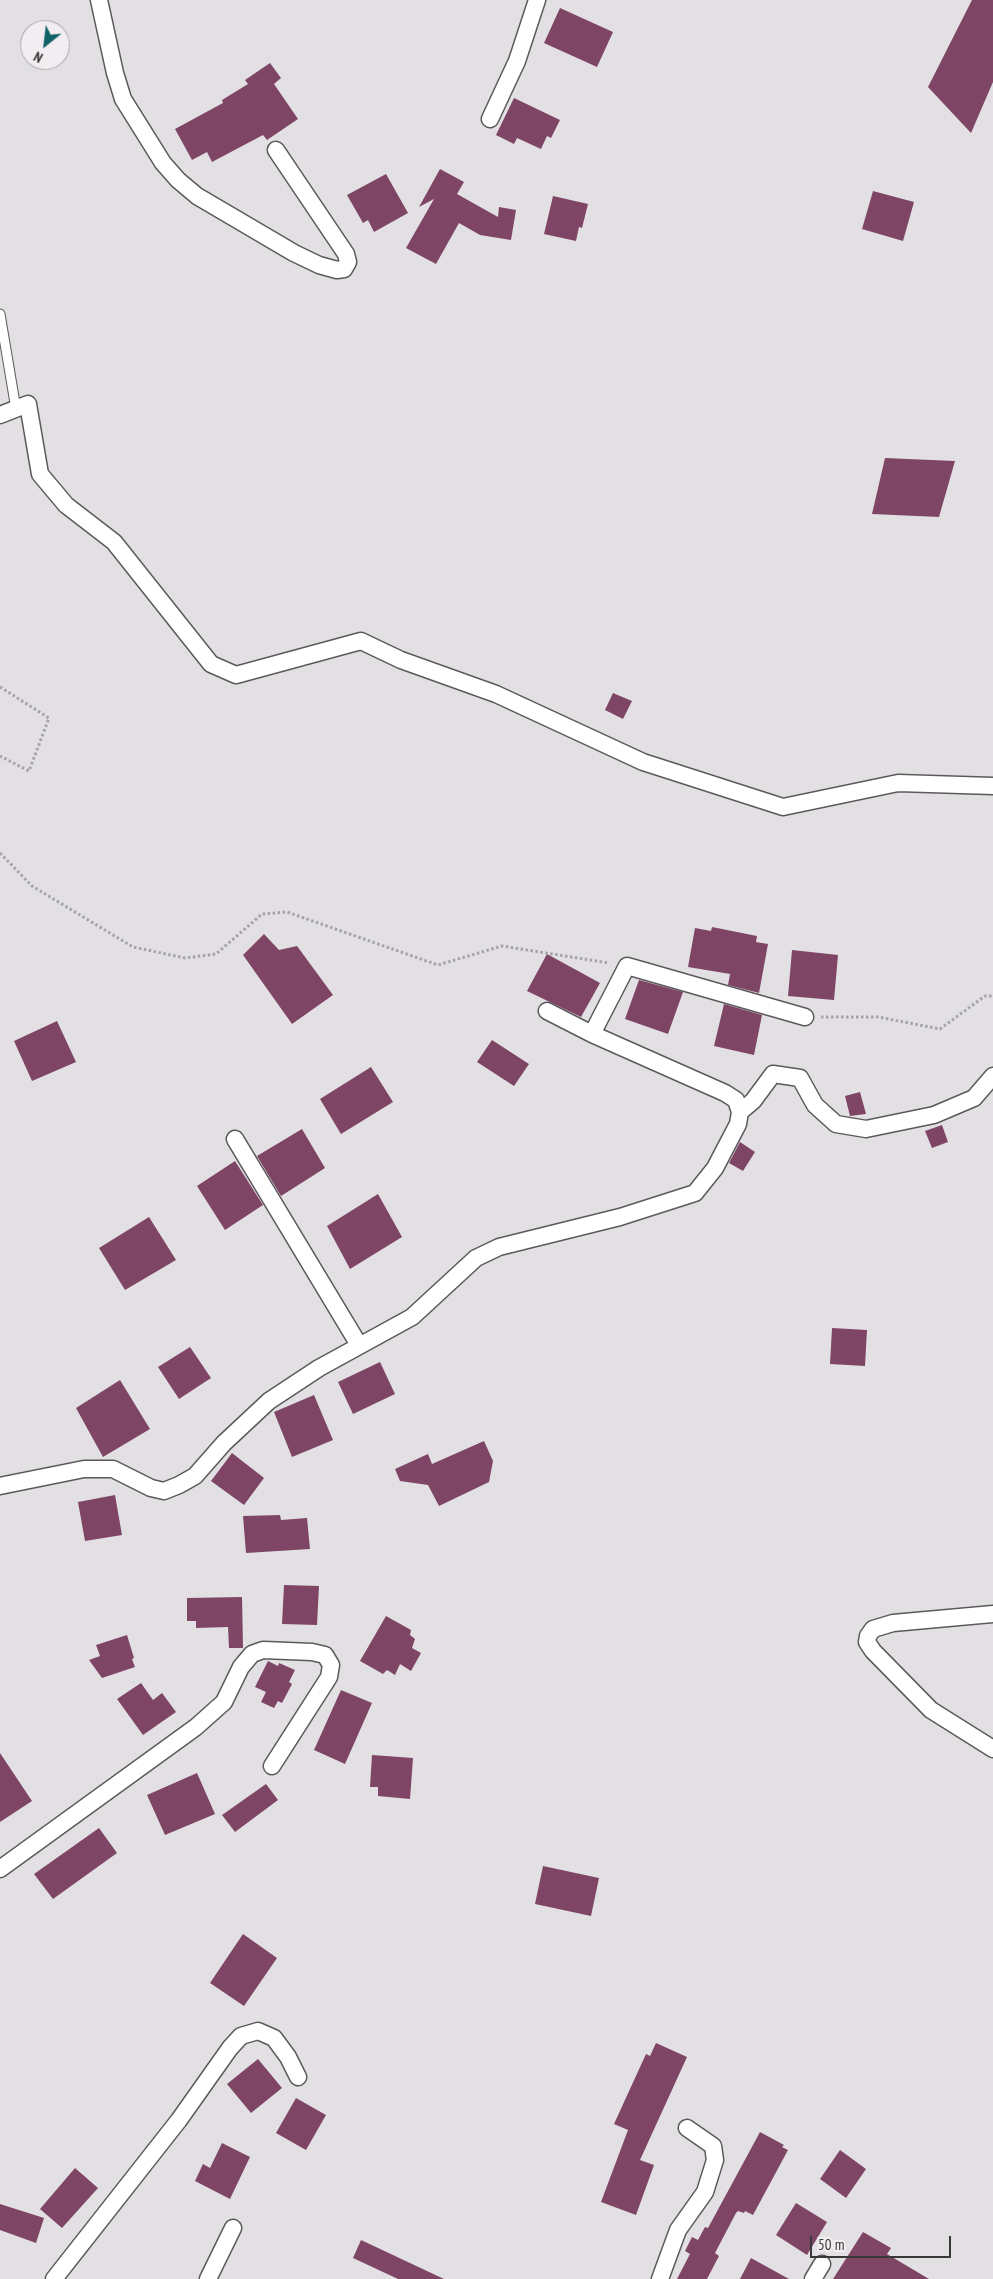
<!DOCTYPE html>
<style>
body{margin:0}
#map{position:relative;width:993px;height:2279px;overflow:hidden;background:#e3e0e4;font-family:"PT Sans Narrow",sans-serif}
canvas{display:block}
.north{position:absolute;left:20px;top:20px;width:50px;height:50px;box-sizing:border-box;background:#f1edf1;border:1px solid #a7a5a7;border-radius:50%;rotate:209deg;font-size:14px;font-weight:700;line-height:20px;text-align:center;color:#393839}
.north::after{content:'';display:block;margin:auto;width:18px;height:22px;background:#116168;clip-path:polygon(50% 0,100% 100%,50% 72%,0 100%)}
.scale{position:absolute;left:810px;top:2236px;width:141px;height:22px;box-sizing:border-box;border:2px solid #393839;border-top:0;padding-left:6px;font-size:15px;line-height:18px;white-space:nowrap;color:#393839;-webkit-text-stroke:4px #f1edf1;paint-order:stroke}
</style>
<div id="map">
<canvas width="993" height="2279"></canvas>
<div class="north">N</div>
<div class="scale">50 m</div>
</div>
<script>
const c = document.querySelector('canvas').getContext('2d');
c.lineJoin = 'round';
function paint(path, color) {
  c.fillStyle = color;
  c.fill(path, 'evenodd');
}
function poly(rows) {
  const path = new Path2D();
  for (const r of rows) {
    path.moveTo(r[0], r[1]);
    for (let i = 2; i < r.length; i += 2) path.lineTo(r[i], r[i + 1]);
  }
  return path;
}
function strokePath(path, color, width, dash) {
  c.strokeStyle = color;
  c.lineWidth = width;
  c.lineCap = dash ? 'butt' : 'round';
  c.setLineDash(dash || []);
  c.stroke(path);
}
const building = poly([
 [972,0,993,0,993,82,971,133,928,87],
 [560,8,613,32,597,67,544,43],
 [270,63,281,78,274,84,298,119,267,140,263,135,212,162,207,152,192,160,175,129,223,103,222,100,248,84,245,80],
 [514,98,560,120,551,138,547,136,541,149,517,138,514,144,496,135],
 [440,169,464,182,457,194,498,217,499,207,516,210,511,240,480,235,459,223,436,264,406,248,434,199,419,207],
 [386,174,408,213,374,232,368,220,363,223,347,195],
 [873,191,914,202,903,241,862,229],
 [553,196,588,204,582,228,579,227,576,241,544,234],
 [885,458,955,461,939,517,872,514],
 [613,693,632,701,623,719,605,710],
 [712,927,757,936,756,942,768,944,759,993,728,985,730,974,688,967,695,928,711,931],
 [264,934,279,950,297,946,333,995,292,1024,243,955],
 [792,950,838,955,834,1000,788,996],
 [547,954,600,983,581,1017,527,991],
 [639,980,683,992,668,1034,625,1019],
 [724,1004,762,1015,754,1055,714,1046],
 [57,1021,76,1062,32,1081,14,1041],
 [492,1040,529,1064,514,1086,477,1062],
 [371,1067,393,1102,341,1134,320,1099],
 [860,1092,866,1114,850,1116,845,1096],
 [942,1125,948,1142,932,1148,925,1131],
 [302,1129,325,1168,281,1196,257,1156],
 [740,1142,755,1152,743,1171,729,1163],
 [235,1161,263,1205,225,1230,197,1186],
 [378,1194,402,1237,350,1269,327,1226],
 [149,1217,176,1260,125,1290,99,1248],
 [832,1328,867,1330,865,1366,830,1364],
 [190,1347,211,1378,179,1399,158,1367],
 [380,1362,395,1394,353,1414,338,1382],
 [120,1380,150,1429,103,1457,76,1408],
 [314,1395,333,1440,292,1457,274,1412],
 [484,1441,493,1461,489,1482,439,1506,428,1485,400,1481,395,1469,428,1454,432,1464],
 [232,1453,264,1478,244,1505,211,1481],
 [115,1495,122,1535,85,1541,78,1502],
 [280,1515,281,1520,307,1518,310,1549,246,1553,243,1516],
 [284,1585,319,1586,317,1625,282,1624],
 [242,1597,243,1648,229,1648,228,1627,196,1628,196,1621,187,1621,187,1598],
 [386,1616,411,1630,410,1635,415,1639,412,1648,421,1653,411,1671,400,1664,395,1675,387,1670,383,1674,360,1661],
 [127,1635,134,1658,132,1659,135,1667,102,1678,89,1660,100,1656,96,1645],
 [268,1661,278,1666,279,1663,295,1670,289,1682,292,1684,282,1703,278,1701,274,1708,261,1702,266,1692,255,1687],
 [141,1683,153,1700,162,1693,176,1712,143,1735,117,1699],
 [341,1690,372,1703,345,1764,314,1750],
 [0,1753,32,1801,0,1822],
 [372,1755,413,1758,410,1799,378,1796,378,1787,370,1787],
 [197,1773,215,1814,165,1835,147,1795],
 [266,1784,278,1800,235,1832,222,1815],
 [99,1828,117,1853,53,1899,34,1874],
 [543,1866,599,1878,591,1916,535,1904],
 [243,1934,277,1958,244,2006,210,1983],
 [656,2043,687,2057,640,2160,654,2165,636,2215,601,2202,628,2130,614,2124,646,2054,650,2056],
 [258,2059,282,2088,251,2113,227,2084],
 [296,2098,326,2115,306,2150,276,2133],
 [760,2132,784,2145,782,2147,788,2150,753,2215,745,2211,744,2213,738,2211,736,2213,715,2253,719,2256,707,2279,677,2279,690,2254,685,2251,692,2237,698,2240,705,2227,708,2228],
 [222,2143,250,2157,230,2199,195,2181,203,2164,210,2168],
 [840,2150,866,2169,846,2198,820,2179],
 [75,2168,98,2188,62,2228,40,2209],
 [796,2203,827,2222,807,2255,776,2235],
 [0,2204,44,2218,36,2243,0,2230],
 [863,2232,891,2248,887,2254,929,2279,833,2279],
 [361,2240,444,2279,398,2279,353,2258],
 [751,2258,789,2279,740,2279]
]);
const path = poly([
 [0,687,49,718,29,771,0,756],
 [0,853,32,886,133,947,185,958,216,954,262,914,287,912,438,965,502,946,609,963],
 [821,1017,878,1017,940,1029,985,996,993,996]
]);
const lane = poly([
 [0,314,16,409]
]);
const street = poly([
 [99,0,115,73,123,99,163,163,178,180,197,196,294,253,319,265,337,270,344,269,348,262,346,254,276,150],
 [490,119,517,61,537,0],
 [0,415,28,404,40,474,66,505,114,542,211,664,236,675,361,641,401,660,496,694,643,762,783,807,898,783,993,786],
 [592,1034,627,966,805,1017],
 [740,1112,753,1101,773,1074,800,1078,815,1105,836,1124,866,1129,934,1115,974,1098,993,1076],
 [235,1139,359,1345],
 [0,1486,84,1469,113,1469,151,1488,164,1491,179,1485,195,1476,224,1443,269,1401,319,1368,412,1317,476,1258,499,1247,620,1217,695,1193,715,1168,738,1124,740,1112,736,1100,725,1093,592,1034,547,1011],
 [993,1614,893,1623,873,1629,868,1636,867,1642,873,1651,931,1710,993,1749],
 [0,1869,196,1727,224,1702,241,1667,252,1654,263,1650,312,1652,325,1655,331,1665,329,1677,272,1766],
 [54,2279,179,2120,230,2048,241,2036,258,2031,274,2038,288,2057,298,2077],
 [208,2279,233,2228],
 [660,2279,678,2230,705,2192,715,2160,713,2146,687,2128],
 [813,2279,822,2264]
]);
paint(building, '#7f4565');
strokePath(lane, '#5c595c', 11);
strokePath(street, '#5c595c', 19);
strokePath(path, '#a5a3a6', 3, [2.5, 2.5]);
strokePath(lane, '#fff', 9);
strokePath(street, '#fff', 16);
</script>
